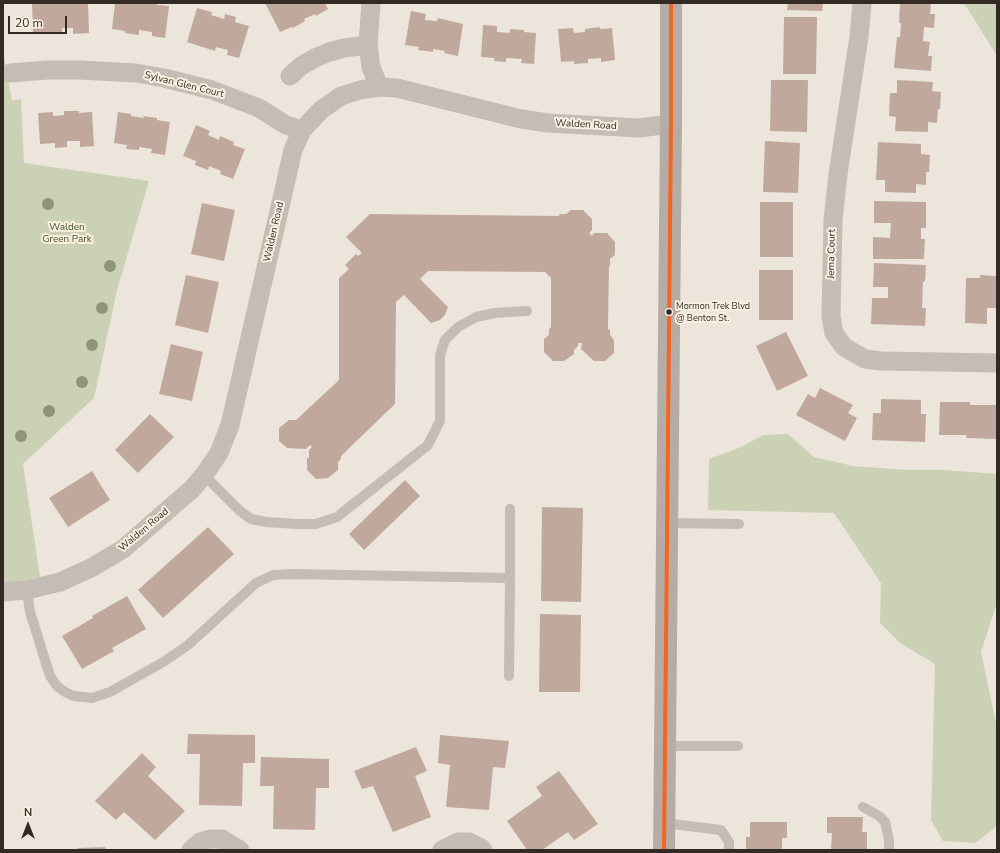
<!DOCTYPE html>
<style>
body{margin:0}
#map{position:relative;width:1000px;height:853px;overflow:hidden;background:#ece5db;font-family:"Nunito Sans",sans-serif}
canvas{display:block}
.frame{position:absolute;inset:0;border:4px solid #342a24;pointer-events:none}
.north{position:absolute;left:8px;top:805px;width:40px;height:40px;-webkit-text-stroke:3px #faf0e2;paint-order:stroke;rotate:0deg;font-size:11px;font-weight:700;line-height:16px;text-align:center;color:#342a24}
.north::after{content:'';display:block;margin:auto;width:14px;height:18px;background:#342a24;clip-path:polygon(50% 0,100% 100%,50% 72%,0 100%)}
.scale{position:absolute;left:8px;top:16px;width:59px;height:18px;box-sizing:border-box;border:2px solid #342a24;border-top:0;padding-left:5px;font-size:12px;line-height:14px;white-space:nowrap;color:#342a24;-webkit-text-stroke:3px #faf0e2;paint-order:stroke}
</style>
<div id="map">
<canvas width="1000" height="853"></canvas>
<div class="frame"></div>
<div class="north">N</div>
<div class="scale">20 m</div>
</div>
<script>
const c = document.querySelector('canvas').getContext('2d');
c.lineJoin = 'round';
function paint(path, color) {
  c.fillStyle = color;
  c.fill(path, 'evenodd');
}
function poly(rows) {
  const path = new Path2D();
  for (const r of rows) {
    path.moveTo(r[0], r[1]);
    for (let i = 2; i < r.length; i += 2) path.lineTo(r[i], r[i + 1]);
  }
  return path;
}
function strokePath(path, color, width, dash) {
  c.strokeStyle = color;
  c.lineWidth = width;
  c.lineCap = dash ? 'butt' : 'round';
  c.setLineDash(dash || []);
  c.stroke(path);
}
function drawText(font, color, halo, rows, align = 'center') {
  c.font = font + ' "Nunito Sans",sans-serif';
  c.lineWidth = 4;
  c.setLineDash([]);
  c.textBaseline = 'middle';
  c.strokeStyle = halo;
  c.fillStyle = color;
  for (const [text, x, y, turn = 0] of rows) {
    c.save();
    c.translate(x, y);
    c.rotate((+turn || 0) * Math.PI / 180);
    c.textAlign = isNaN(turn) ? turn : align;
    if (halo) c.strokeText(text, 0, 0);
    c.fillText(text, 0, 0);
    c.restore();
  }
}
const green = poly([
 [964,3,997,3,997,56],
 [3,51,12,101,21,99,24,163,149,181,117,290,94,398,23,464,40,577,21,582,3,582],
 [788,434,814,457,853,466,907,470,943,470,997,474,997,602,981,652,997,728,997,826,975,843,943,841,931,820,935,664,900,643,880,623,881,583,834,513,708,510,709,459,741,447,763,435]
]);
const building = poly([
 [32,3,88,3,89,33,73,34,73,28,62,28,62,33,33,32],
 [115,3,157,3,157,5,169,6,165,38,152,36,152,32,139,30,139,35,125,33,125,31,112,29],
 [265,3,325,3,328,9,316,16,315,14,304,19,305,21,293,28,292,27,280,32],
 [788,3,823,3,822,11,787,10],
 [900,3,931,3,930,14,935,14,934,28,924,27,923,41,930,42,928,56,932,56,931,71,894,68,897,37,900,37,901,23,899,23],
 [197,8,212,12,211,15,224,19,225,14,236,17,235,22,249,26,239,58,227,55,228,50,216,47,215,51,187,42],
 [411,11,426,14,425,20,437,21,438,18,463,24,458,56,444,53,445,51,433,49,433,52,418,50,419,47,405,45],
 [784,17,817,17,816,74,783,74],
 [483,25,497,26,497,32,510,33,510,29,524,30,524,32,536,33,534,64,521,63,522,59,506,58,506,62,494,61,495,58,481,57],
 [599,27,601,29,612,28,615,60,601,62,601,58,588,59,588,63,574,64,574,61,561,62,558,29,573,28,574,33,585,32,585,29],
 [771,80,808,80,807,132,770,131],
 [897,80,933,82,932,91,941,92,940,109,938,109,937,123,928,122,928,132,895,131,896,117,889,116,890,93,897,93],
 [64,111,79,111,79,113,92,112,94,146,80,147,80,141,67,141,67,147,55,148,55,143,40,144,38,113,53,112,53,116,64,115],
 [118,112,131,114,131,116,144,118,143,116,157,118,157,120,170,122,165,155,151,153,152,149,139,147,139,150,126,149,127,145,114,143],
 [196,125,210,131,208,135,219,140,220,136,234,142,233,145,245,149,233,179,220,174,221,171,209,166,208,170,195,165,196,161,183,156],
 [765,141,800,143,798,193,763,192],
 [878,142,921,144,921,154,930,155,929,172,926,172,926,185,916,184,916,193,885,192,885,180,876,180],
 [874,201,926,202,926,228,921,228,921,239,925,239,924,259,873,259,873,237,890,238,891,223,874,223],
 [760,202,793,202,793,257,760,257],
 [202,203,235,210,224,261,191,254],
 [571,210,583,210,592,219,592,230,589,233,592,236,594,233,607,233,615,242,615,255,610,259,610,265,609,267,608,324,608,329,610,330,610,335,614,340,614,353,605,361,594,361,581,349,582,343,578,343,578,346,574,350,574,354,564,361,553,361,544,352,544,339,549,335,549,329,551,327,551,278,545,272,428,271,420,279,448,307,445,315,440,320,431,323,404,295,396,302,395,404,341,456,341,459,338,462,338,470,328,478,316,479,307,470,307,458,309,458,309,450,312,447,310,445,306,449,287,448,279,441,279,428,289,420,296,420,339,380,339,278,349,269,345,265,356,254,358,256,362,253,346,237,370,214,559,216,560,214,566,214],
 [874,263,926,265,925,281,923,282,922,308,926,308,925,326,871,324,872,298,888,298,888,287,873,287],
 [759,270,793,270,793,320,759,320],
 [186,275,219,282,208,333,175,325],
 [980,275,997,276,997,308,987,308,987,324,965,323,966,278,980,278],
 [786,332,808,376,777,391,756,346],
 [171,344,203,352,192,401,159,394],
 [820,388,853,405,848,413,857,418,845,441,796,415,808,394,815,398],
 [881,399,921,400,921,414,926,414,925,442,872,440,873,413,881,413],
 [940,402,970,402,970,405,997,405,997,439,967,438,966,435,939,435],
 [150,414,174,437,138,473,115,450],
 [92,471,110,500,68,527,49,498],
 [405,480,420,496,364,550,349,534],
 [542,507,583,508,581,602,541,601],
 [208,527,234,554,163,618,138,590],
 [127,596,146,629,112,648,114,651,82,669,62,636,93,618,92,616],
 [540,614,581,615,580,692,539,692],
 [188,734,255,735,255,763,243,763,242,806,199,805,200,754,187,754],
 [440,735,509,741,505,768,493,767,489,810,446,807,450,765,438,763],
 [416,747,427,771,415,776,431,817,393,832,373,786,362,789,354,771],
 [142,753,156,767,148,776,185,811,155,840,124,812,116,820,95,801],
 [261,757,329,759,329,788,316,788,315,830,273,829,274,786,260,786],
 [559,771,598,824,574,840,568,832,542,850,527,850,507,821,542,796,536,787],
 [827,817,863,817,862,832,867,832,867,850,831,850,832,833,827,833],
 [750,822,787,822,787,838,782,838,782,850,746,850,746,837,750,837],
 [105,847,106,850,78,850,78,848]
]);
const service = poly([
 [204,475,239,510,251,519,266,522,297,524,316,524,337,517,428,445,440,421,440,355,445,340,458,327,476,317,495,313,527,311],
 [667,523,739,524],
 [510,578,510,509],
 [27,590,30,612,50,676,57,686,65,692,74,696,92,698,110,692,165,661,188,645,256,583,273,575,291,574,510,578,509,676],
 [665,746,738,746],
 [863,807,879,816,885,822,889,840,889,850],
 [664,823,721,830,729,842,729,850]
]);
const minor = poly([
 [371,3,368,45,371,67,379,87],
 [862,3,859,37,838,174,833,220,831,317,834,333,844,347,865,359,881,361,997,363],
 [10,73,48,70,79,70,136,73,164,78,212,90,259,108,286,125,302,130],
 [290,76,301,66,315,58,329,52,344,48,368,45],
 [3,592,27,590,60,582,91,568,123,549,192,489,204,475,219,453,230,425,293,150,302,130,321,110,341,96,360,90,379,87,397,88,521,119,548,123,639,128,671,124],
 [191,850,200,842,210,839,222,839,240,850],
 [442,850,458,842,469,842,481,848,483,850]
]);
const secondary = poly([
 [664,850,671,124,671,3]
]);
const bus1 = poly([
 [664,850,671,124,671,3]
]);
const trees = [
 [48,204],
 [110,266],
 [102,308],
 [92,345],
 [82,382],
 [49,411],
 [21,436]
];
const markers = [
 [669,312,3.5,"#342a24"]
];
const busNames = [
 ["Mormon Trek Blvd",676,307],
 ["@ Benton St.",676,319]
];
const streetNames = [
 ["Sylvan Glen Court",184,85,14],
 ["Walden Road",586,125,3],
 ["Walden Road",274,232,-77],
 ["Jema Court",832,254,-89],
 ["Walden Road",144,530,-40]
];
const parkNames = [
 ["Walden",67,228],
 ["Green Park",67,240]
];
paint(green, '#cbd1b4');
paint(building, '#c0a99c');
strokePath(service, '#c4bdb5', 10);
strokePath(minor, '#c4bdb5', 19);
strokePath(secondary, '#b5ada5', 22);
strokePath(bus1, '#f26522', 4);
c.fillStyle = '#8e9578';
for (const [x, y] of trees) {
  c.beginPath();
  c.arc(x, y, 6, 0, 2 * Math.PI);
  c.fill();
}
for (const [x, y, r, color] of markers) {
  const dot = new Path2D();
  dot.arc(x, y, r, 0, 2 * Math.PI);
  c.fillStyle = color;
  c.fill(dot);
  strokePath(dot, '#faf0e2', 1.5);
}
drawText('9px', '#342a24', '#faf0e2', busNames, 'left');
drawText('10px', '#342a24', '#faf0e2', streetNames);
drawText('10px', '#415327', '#faf0e2', parkNames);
</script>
